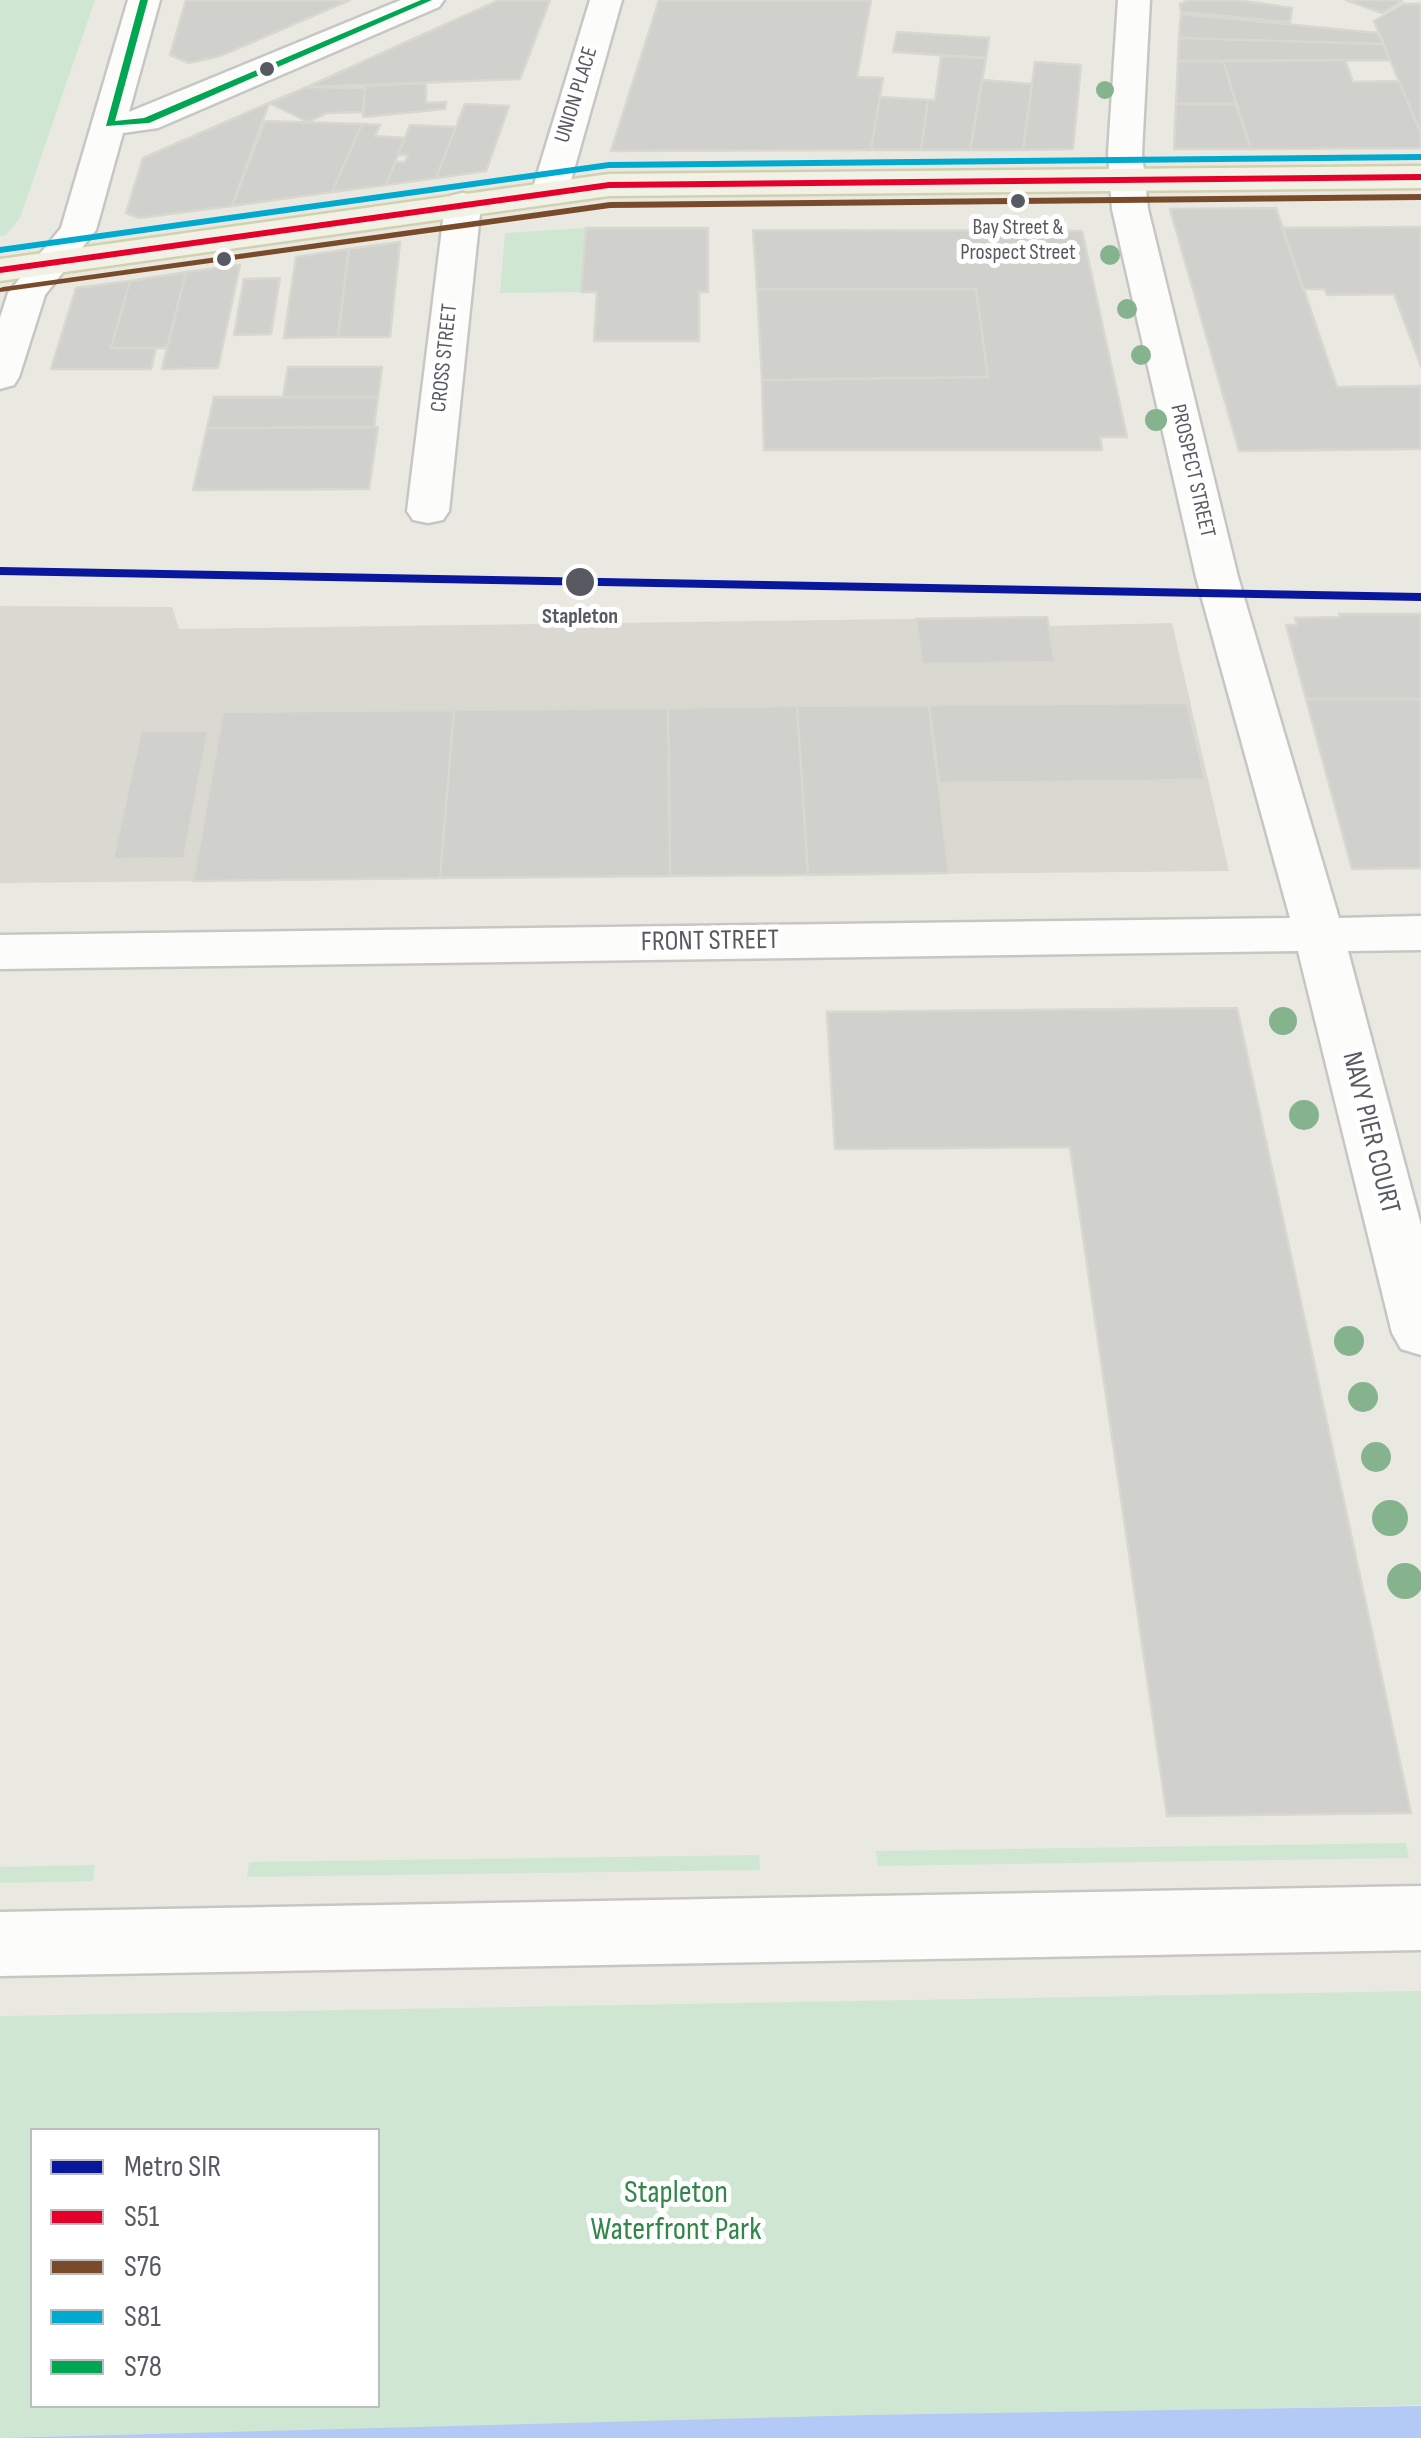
<!DOCTYPE html>
<style>
body{margin:0}
#map{position:relative;width:1421px;height:2438px;overflow:hidden;background:#e9e9e2;font-family:"Sofia Sans Condensed",sans-serif}
canvas{display:block}
.legend{position:absolute;left:30px;top:2128px;width:350px;height:280px;box-sizing:border-box;background:#fff;border:2px solid #bcbdc0;margin:0;padding:12px 18px;list-style:none;font-size:30px;color:#585a61}
.legend li{display:flex;align-items:center;gap:20px;height:50px}
.legend b{width:50px;border:2px solid #bcbdc0}
</style>
<div id="map">
<canvas width="1421" height="2438"></canvas>
<ul class="legend">
<li><b style="height:12px;background:#08179c"></b>Metro SIR</li>
<li><b style="height:12px;background:#e4002b"></b>S51</li>
<li><b style="height:12px;background:#7a4b2a"></b>S76</li>
<li><b style="height:12px;background:#00a9ce"></b>S81</li>
<li><b style="height:12px;background:#00a651"></b>S78</li>
</ul>
</div>
<script>
const c = document.querySelector('canvas').getContext('2d');
c.lineJoin = 'round';
function paint(path, color) {
  c.fillStyle = color;
  c.fill(path, 'evenodd');
}
function poly(rows) {
  const path = new Path2D();
  for (const r of rows) {
    path.moveTo(r[0], r[1]);
    for (let i = 2; i < r.length; i += 2) path.lineTo(r[i], r[i + 1]);
  }
  return path;
}
function strokePath(path, color, width, dash) {
  c.strokeStyle = color;
  c.lineWidth = width;
  c.lineCap = dash ? 'butt' : 'round';
  c.setLineDash(dash || []);
  c.stroke(path);
}
function drawText(font, color, halo, rows, align = 'center') {
  c.font = font + ' "Sofia Sans Condensed",sans-serif';
  c.lineWidth = 10;
  c.setLineDash([]);
  c.textBaseline = 'middle';
  c.strokeStyle = halo;
  c.fillStyle = color;
  for (const [text, x, y, turn = 0] of rows) {
    c.save();
    c.translate(x, y);
    c.rotate((+turn || 0) * Math.PI / 180);
    c.textAlign = isNaN(turn) ? turn : align;
    if (halo) c.strokeText(text, 0, 0);
    c.fillText(text, 0, 0);
    c.restore();
  }
}
const industrial = poly([
 [0,606,172,607,179,629,1047,617,1050,626,1172,623,1229,871,0,883]
]);
const green = poly([
 [0,0,95,0,20,218,6,235,0,236],
 [586,228,581,292,500,293,505,233],
 [1406,1843,1409,1858,878,1866,876,1851],
 [759,1855,760,1870,247,1877,249,1862],
 [95,1865,93,1881,0,1883,0,1867],
 [1421,1991,1421,2405,0,2438,0,2016],
 [32,2130,378,2130,378,2406,32,2406]
]);
const water = poly([
 [1421,2406,1421,2438,0,2438,869,2415]
]);
const building = poly([
 [186,0,350,0,220,56,189,63,170,55,186,0],
 [499,0,550,0,520,79,307,87,499,0],
 [659,0,871,0,857,77,883,78,871,150,611,151,659,0],
 [1189,0,1237,0,1292,8,1290,22,1181,12,1180,4,1189,0],
 [1346,0,1398,0,1402,1,1382,13,1346,0],
 [1403,4,1421,4,1421,134,1374,21,1403,4],
 [1181,14,1378,33,1383,44,1179,38,1181,14],
 [897,32,989,38,986,58,893,52,897,32],
 [1179,38,1383,44,1390,60,1178,61,1179,38],
 [941,56,986,58,970,150,921,150,928,100,935,100,941,56],
 [1345,60,1353,82,1399,81,1421,134,1421,148,1251,149,1223,61,1345,60],
 [1178,61,1223,61,1236,104,1176,104,1178,61],
 [1035,62,1081,65,1073,149,1023,150,1035,62],
 [982,80,1032,84,1023,150,970,150,982,80],
 [426,83,426,103,446,102,445,109,363,117,365,86,426,83],
 [307,87,365,88,363,112,327,113,308,122,269,103,307,87],
 [880,97,928,100,921,150,871,150,880,97],
 [269,103,232,206,139,218,126,213,143,158,269,103],
 [465,104,509,106,486,171,436,178,465,104],
 [1176,104,1236,104,1251,149,1174,149,1176,104],
 [265,121,362,124,332,192,232,206,265,121],
 [362,124,380,125,375,136,405,138,386,185,332,192,362,124],
 [410,125,456,127,436,178,386,185,395,162,405,162,408,155,398,155,410,125],
 [1276,208,1337,387,1421,386,1421,449,1239,451,1170,209,1276,208],
 [1421,227,1421,366,1394,294,1327,295,1325,289,1303,289,1282,228,1421,227],
 [586,228,708,228,708,292,699,292,699,341,594,341,597,292,581,292,586,228],
 [753,230,1082,231,1127,437,1100,437,1102,450,764,450,762,380,988,377,976,289,757,289,753,230],
 [400,242,390,337,338,337,349,249,400,242],
 [349,249,338,337,284,338,296,257,349,249],
 [240,265,218,368,162,369,186,272,240,265],
 [186,272,167,348,111,348,130,281,186,272],
 [280,278,271,334,234,335,244,279,280,278],
 [130,281,111,348,156,348,151,369,51,369,76,288,130,281],
 [757,289,976,289,988,377,762,380,757,289],
 [288,367,382,367,378,397,283,397,288,367],
 [214,397,378,397,374,427,207,428,214,397],
 [378,427,369,489,193,490,207,428,378,427],
 [1339,614,1421,614,1421,699,1306,699,1286,625,1297,625,1295,618,1340,617,1339,614],
 [1047,617,1055,662,922,664,916,619,1047,617],
 [1306,699,1421,699,1421,868,1352,869,1306,699],
 [1187,703,1205,780,939,783,929,705,1187,703],
 [929,705,949,873,808,875,797,706,929,705],
 [797,706,808,875,670,876,668,708,797,706],
 [668,708,670,876,440,878,454,710,668,708],
 [454,710,440,878,193,881,223,712,454,710],
 [141,731,208,731,184,858,113,859,141,731],
 [1237,1008,1295,1274,1411,1813,1167,1816,1070,1147,835,1149,827,1012,1237,1008]
]);
const minor = poly([
 [128,0,160,0,129,112,401,0,444,0,439,7,158,128,123,133,96,230,45,295,19,377,14,385,0,389,0,318,8,293,61,228,128,0],
 [590,0,622,0,568,191,562,198,550,202,538,198,532,191,590,0],
 [1118,0,1150,0,1142,153,1148,209,1238,577,1339,918,1421,916,1421,950,1348,951,1421,1225,1421,1355,1401,1349,1392,1333,1298,951,0,969,0,935,1290,918,1196,577,1112,209,1108,153,1118,0],
 [463,193,476,196,481,204,449,511,443,520,428,523,413,520,407,511,445,204,450,196,463,193],
 [1421,1886,1421,1950,0,1976,0,1912,1421,1886]
]);
const major = poly([
 [1421,166,1421,188,609,196,0,281,0,259,609,174,1421,166]
]);
const bus1 = poly([
 [1421,174,1421,180,609,188,0,273,0,267,609,182,1421,174]
]);
const bus2 = poly([
 [1421,194,1421,200,610,208,0,292,0,288,3,287,610,202,1421,194]
]);
const bus3 = poly([
 [1421,154,1421,160,609,168,0,253,0,247,609,162,1421,154]
]);
const bus4 = poly([
 [140,0,148,0,115,121,144,118,421,0,432,0,149,123,106,126,140,0]
]);
const metro1 = poly([
 [0,567,1421,593,1421,601,0,575,0,567]
]);
const trees = [
 [1105,90,9],
 [1110,255,10],
 [1127,309,10],
 [1141,355,10],
 [1156,420,11],
 [1283,1021,14],
 [1304,1115,15],
 [1349,1341,15],
 [1363,1397,15],
 [1376,1457,15],
 [1390,1518,18],
 [1405,1581,18]
];
const markers = [
 [267,69,9,"#585a61"],
 [1018,201,9,"#585a61"],
 [224,259,9,"#585a61"],
 [580,582,16,"#585a61"]
];
const farStreetnames = [
 ["UNION PLACE",577,95,-73],
 ["CROSS STREET",445,358,-84],
 ["PROSPECT STREET",1192,471,77]
];
const farBusnames = [
 ["Bay Street &",1018,228],
 ["Prospect Street",1018,253]
];
const farStopnames = [
 ["Stapleton",580,617]
];
const streetNames = [
 ["FRONT STREET",710,942,-1],
 ["NAVY PIER COURT",1370,1133,76]
];
const nearParknames = [
 ["Stapleton",676,2194],
 ["Waterfront Park",676,2231]
];
paint(industrial, '#d9d9d2');
paint(green, '#cfe7d2');
paint(water, '#b3caf6');
paint(building, '#d0d0cc');
strokePath(building, '#d8d8d1', 2.5);
strokePath(minor, '#c6c6c5', 5);
strokePath(major, '#d2d1af', 5);
paint(minor, '#fcfcfb');
paint(major, '#f1f2e5');
paint(bus1, '#e4002b');
paint(bus2, '#7a4b2a');
paint(bus3, '#00a9ce');
paint(bus4, '#00a651');
paint(metro1, '#08179c');
c.fillStyle = '#84b38e';
for (const [x, y, r] of trees) {
  c.beginPath();
  c.arc(x, y, r, 0, 2 * Math.PI);
  c.fill();
}
for (const [x, y, r, color] of markers) {
  const dot = new Path2D();
  dot.arc(x, y, r, 0, 2 * Math.PI);
  c.fillStyle = color;
  c.fill(dot);
  strokePath(dot, '#fff', 4);
}
drawText('22px', '#585a61', '#fff', farStreetnames);
drawText('22px', '#585a61', '#fff', farBusnames);
drawText('bold 22px', '#585a61', '#fff', farStopnames);
drawText('28px', '#585a61', '#fff', streetNames);
drawText('32px', '#32864a', '#fff', nearParknames);
</script>
